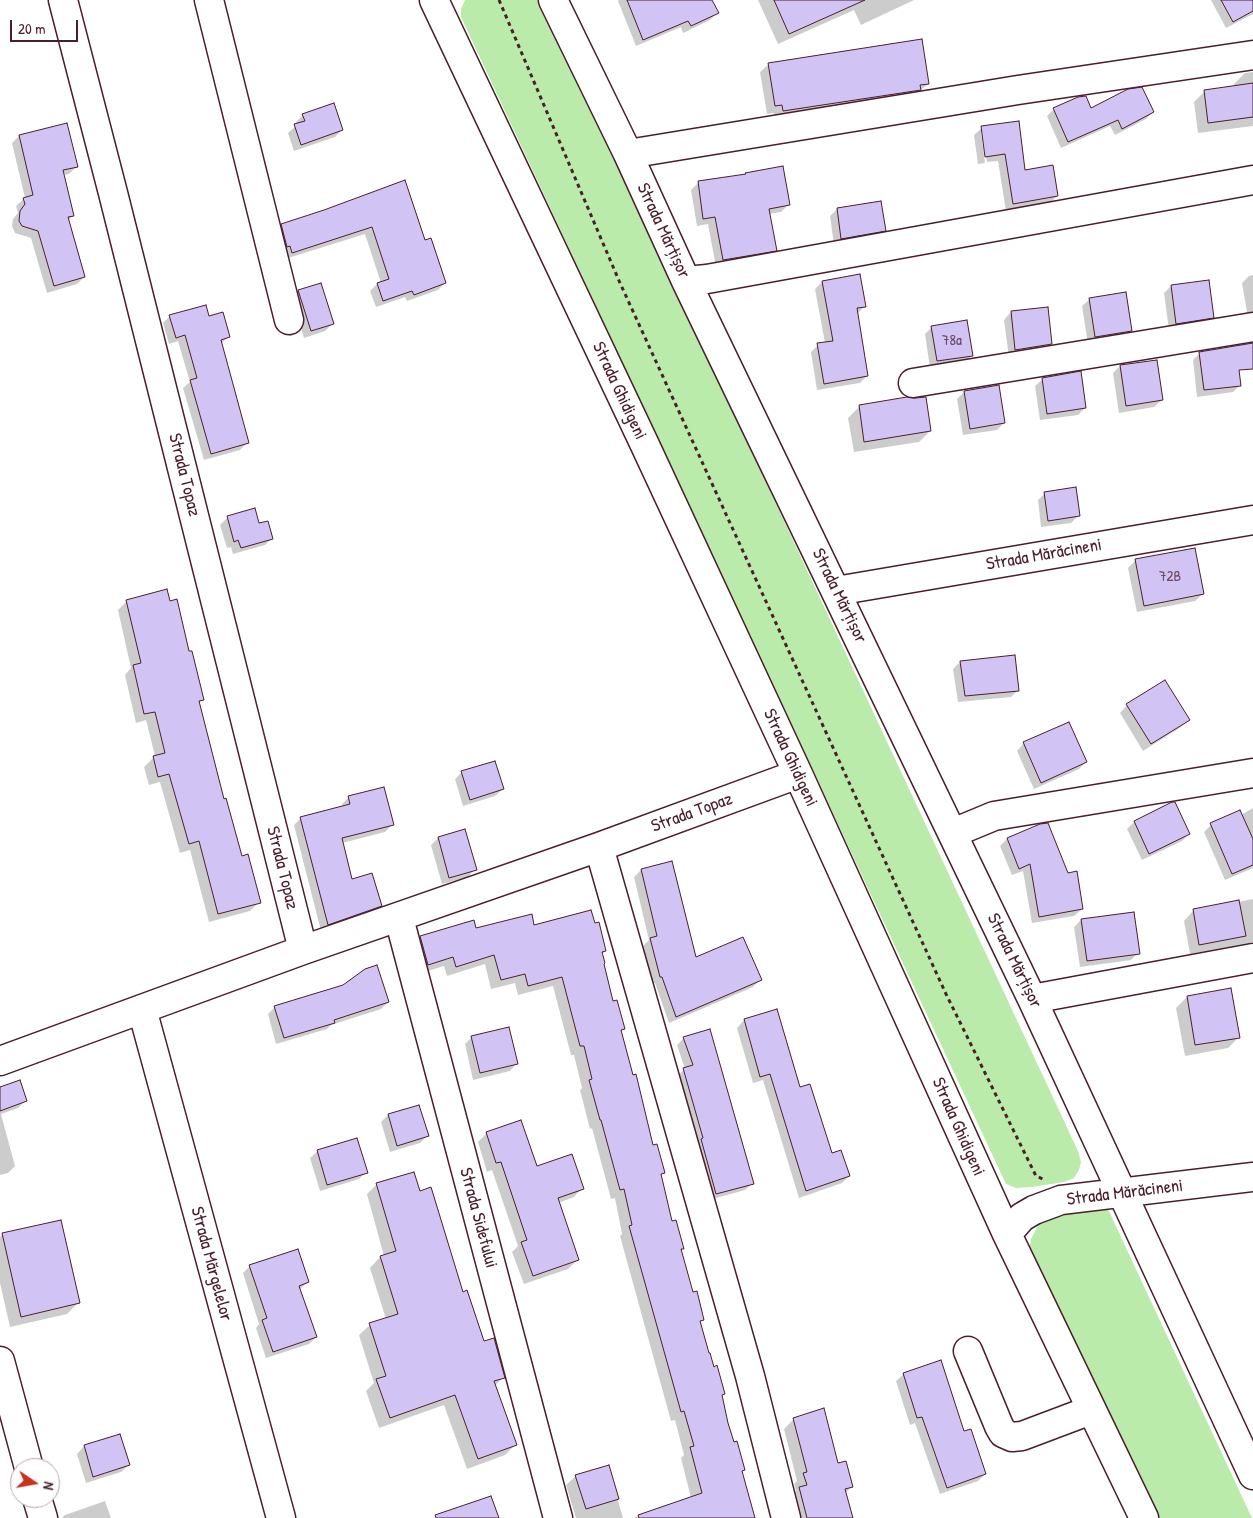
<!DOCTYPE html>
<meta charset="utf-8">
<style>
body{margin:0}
#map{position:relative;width:1253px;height:1518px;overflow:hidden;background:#fff;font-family:"Patrick Hand",sans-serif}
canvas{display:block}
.north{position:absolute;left:10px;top:1458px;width:50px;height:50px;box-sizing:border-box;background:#fff;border:1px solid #b7a5aa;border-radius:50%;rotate:102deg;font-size:14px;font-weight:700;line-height:20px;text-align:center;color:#4a1f2b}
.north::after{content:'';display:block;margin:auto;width:18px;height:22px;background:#c8321e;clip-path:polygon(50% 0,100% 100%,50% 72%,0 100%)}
.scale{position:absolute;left:10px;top:20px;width:68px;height:22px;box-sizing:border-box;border:2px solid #4a1f2b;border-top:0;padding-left:6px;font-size:15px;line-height:18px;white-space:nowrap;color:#4a1f2b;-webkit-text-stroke:4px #fff;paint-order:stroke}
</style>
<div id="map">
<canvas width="1253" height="1518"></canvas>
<div class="north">N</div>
<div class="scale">20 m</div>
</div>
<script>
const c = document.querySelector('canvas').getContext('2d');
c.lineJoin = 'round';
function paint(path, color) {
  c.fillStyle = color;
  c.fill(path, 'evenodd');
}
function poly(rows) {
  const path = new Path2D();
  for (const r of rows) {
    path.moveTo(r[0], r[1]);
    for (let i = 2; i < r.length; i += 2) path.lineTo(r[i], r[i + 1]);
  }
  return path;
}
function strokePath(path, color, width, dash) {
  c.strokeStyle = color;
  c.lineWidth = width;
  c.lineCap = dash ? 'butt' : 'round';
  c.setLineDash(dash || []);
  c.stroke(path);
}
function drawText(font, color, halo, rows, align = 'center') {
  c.font = font + ' "Patrick Hand",sans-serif';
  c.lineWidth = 5;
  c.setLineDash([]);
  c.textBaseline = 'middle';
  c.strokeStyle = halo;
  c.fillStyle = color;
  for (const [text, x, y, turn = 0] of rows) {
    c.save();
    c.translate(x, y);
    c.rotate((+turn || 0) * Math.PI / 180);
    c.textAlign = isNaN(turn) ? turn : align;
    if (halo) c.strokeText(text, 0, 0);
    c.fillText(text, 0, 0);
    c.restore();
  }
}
const green = poly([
 [465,0,541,0,1078,1151,1081,1162,1079,1170,1074,1178,1064,1182,1032,1187,1016,1188,1006,1184,461,17,461,9],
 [1107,1207,1252,1518,1157,1518,1029,1251,1031,1239,1037,1227,1048,1217,1073,1211]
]);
const shadow = poly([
 [619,0,711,0,717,13,710,20,683,33,681,27,636,46,618,1],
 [758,0,914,0,861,25,854,10,778,44],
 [1211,0,1253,0,1253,14,1226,28],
 [769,64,928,84,911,98,775,119,774,113,767,114,760,72],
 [1253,72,1253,126,1198,133,1194,102,1205,91,1234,87,1234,84,1245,73],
 [1054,109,1090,110,1153,112,1146,119,1115,135,1110,126,1061,148,1047,116],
 [303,115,342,130,335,137,294,151,288,133,297,125,296,122],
 [66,125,77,166,69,174,63,175,73,215,68,221,84,277,77,284,47,293,31,238,15,233,12,226,13,219,18,213,16,206,25,198,12,143,19,136],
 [982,128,1024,171,1057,196,1050,203,1006,211,998,161,987,162,983,132,981,132,985,163,978,164,974,135],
 [746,174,788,205,781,212,768,214,775,250,768,257,716,267,708,224,697,226,691,190,698,183,744,175],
 [837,209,884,230,877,237,834,245,830,216],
 [324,212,424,241,445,283,438,290,407,301,405,297,376,307,370,291,377,284,381,283,365,234,285,259,275,232,282,225],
 [1253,275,1253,318,1248,318,1242,283,1249,276],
 [822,282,865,306,857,314,867,376,860,383,817,390,811,352,818,345,825,343,815,289],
 [1171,286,1212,317,1205,324,1169,330,1164,293],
 [299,291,332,324,325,331,304,338,292,298],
 [1090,299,1131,331,1123,338,1088,344,1082,306],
 [1047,308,1051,344,1044,351,1009,357,1004,320,1011,312],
 [170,316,208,318,228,337,221,344,248,442,240,450,204,460,183,388,190,382,178,341,169,344,163,323],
 [932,327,972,355,965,362,930,368,925,334],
 [1200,353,1240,385,1233,392,1197,397,1193,360],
 [1120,366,1162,400,1154,407,1119,413,1113,373],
 [1043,379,1085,408,1078,415,1040,420,1035,386],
 [964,392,1004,423,997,430,963,435,957,399],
 [859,407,930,431,919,442,854,452,848,418],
 [1045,493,1078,516,1071,523,1041,527,1038,500],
 [228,517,258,525,272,538,265,545,233,554,231,547,227,548,220,525],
 [1136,560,1203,594,1195,601,1137,612,1128,568],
 [127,601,188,653,202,700,199,703,223,801,241,857,259,902,250,911,209,922,190,850,180,853,160,782,149,785,144,767,155,756,146,720,136,723,125,675,131,668,118,610],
 [960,662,1018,690,1011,697,958,702,953,669],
 [1164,682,1188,720,1181,727,1143,751,1120,713,1127,705],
 [1024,743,1086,762,1079,769,1034,789,1017,751],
 [462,772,503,789,495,796,463,806,455,779],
 [349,797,392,825,385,832,342,843,352,880,381,906,374,913,321,931,294,825,301,818,343,807,342,804],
 [1174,803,1189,834,1182,841,1142,860,1127,829,1134,822],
 [1253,808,1253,868,1225,880,1204,832,1211,825,1241,815],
 [1040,825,1082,909,1074,916,1032,923,1023,871,1012,875,1000,846,1007,839],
 [438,838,475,869,468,877,442,884,431,845],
 [641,870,695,958,760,980,753,987,669,1023,655,983,653,984,643,946,649,940,634,877],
 [1253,899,1253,942,1190,954,1184,921,1193,911],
 [1081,920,1138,953,1131,960,1080,967,1074,927],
 [533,926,605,951,602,954,602,964,613,1003,623,1028,620,1032,653,1147,663,1172,660,1176,671,1222,682,1248,680,1250,692,1294,703,1320,699,1323,713,1368,724,1394,721,1397,727,1423,744,1469,741,1472,753,1518,757,1518,633,1518,691,1498,681,1458,684,1455,675,1420,671,1421,620,1236,622,1234,615,1198,611,1199,592,1128,590,1129,580,1090,582,1088,574,1055,571,1055,553,986,518,995,515,983,491,989,485,964,447,976,444,966,418,974,411,947,421,937,476,930],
 [1187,997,1239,1037,1228,1048,1185,1056,1176,1008],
 [388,1002,381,1009,331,1025,327,1029,276,1044,268,1014,275,1007],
 [776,1011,799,1089,831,1155,849,1176,842,1183,799,1198,763,1080,753,1083,737,1028,744,1020],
 [472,1037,517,1063,510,1071,473,1080,465,1044],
 [684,1038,753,1183,745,1190,709,1200,676,1077,685,1069,677,1045],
 [0,1088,25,1101,18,1108,1,1114,15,1166,8,1173,0,1175],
 [418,1106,427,1136,420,1143,390,1152,381,1122,388,1115],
 [487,1133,536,1167,582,1188,574,1197,558,1203,577,1260,568,1269,524,1284,512,1252,518,1246,492,1170,487,1172,478,1142],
 [318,1151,366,1172,359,1179,320,1191,310,1158],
 [377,1184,419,1192,483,1343,503,1377,495,1386,516,1444,505,1455,467,1469,444,1405,379,1428,366,1391,374,1383,359,1335,370,1325,386,1319,370,1268,380,1257,384,1256,367,1194],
 [3,1234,78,1303,67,1314,10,1327,0,1283,0,1237],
 [250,1266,308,1282,299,1290,316,1337,309,1344,266,1358,256,1328,259,1324,243,1273],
 [904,1374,985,1474,978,1481,940,1494,915,1423,910,1425,896,1381],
 [794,1419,837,1464,852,1486,845,1494,848,1518,795,1518,789,1498,796,1491,794,1484,797,1481,784,1429],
 [119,1435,129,1465,121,1472,86,1483,77,1454,84,1446],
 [608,1466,623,1518,576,1518,566,1485,576,1476],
 [105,1501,111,1518,62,1518,65,1515]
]);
const building = poly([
 [627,0,712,0,719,13,691,26,688,21,643,40,627,0],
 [774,0,865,0,789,34,774,0],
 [1221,0,1253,0,1253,11,1233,22,1221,0],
 [922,39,929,84,920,85,921,90,783,111,782,105,775,106,768,63,922,39],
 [1253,83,1253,117,1208,123,1204,90,1253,83],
 [1142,87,1154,112,1122,129,1118,120,1068,142,1053,108,1078,97,1086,96,1091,108,1128,89,1142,87],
 [334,103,343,130,301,145,294,124,305,121,302,114,334,103],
 [1019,121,1025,170,1053,165,1058,196,1013,204,1005,154,985,157,981,126,1019,121],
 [67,123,78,167,63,170,74,216,68,217,85,277,54,286,38,231,22,226,19,221,20,211,25,204,23,198,33,195,19,135,67,123],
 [783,166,790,205,769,209,777,251,723,260,715,217,703,219,698,181,746,174,745,173,783,166],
 [405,180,425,240,431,238,446,283,414,295,412,291,383,301,377,283,389,279,372,227,292,253,290,246,287,247,281,224,324,210,405,180],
 [881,201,886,231,841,239,837,208,881,201],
 [860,274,866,307,857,308,868,376,824,384,817,343,833,341,822,281,860,274],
 [1209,280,1214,318,1176,324,1171,285,1209,280],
 [321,283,334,324,311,331,298,290,321,283],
 [1126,292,1132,331,1095,337,1089,298,1126,292],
 [206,305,209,316,223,312,230,337,221,340,249,443,211,454,190,380,197,378,185,335,176,338,169,315,206,305],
 [1048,307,1052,344,1015,350,1011,311,1048,307],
 [967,320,973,356,937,361,931,326,967,320],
 [1253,343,1253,369,1239,370,1241,386,1204,390,1199,352,1253,343],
 [1157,360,1163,400,1126,406,1120,365,1157,360],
 [1081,371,1086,408,1047,414,1042,378,1081,371],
 [999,385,1005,423,970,429,964,391,999,385],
 [907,397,915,398,926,397,931,431,864,442,859,405,907,397],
 [1076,487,1080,516,1048,521,1044,492,1076,487],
 [255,508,259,523,268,521,273,539,241,548,238,540,234,542,227,516,255,508],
 [1195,548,1204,594,1144,606,1135,559,1195,548],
 [167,589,170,601,177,599,189,651,192,651,204,700,199,701,224,799,226,798,242,856,248,854,261,903,218,914,199,841,189,844,169,774,158,777,153,756,165,753,155,712,144,714,133,665,141,663,126,600,167,589],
 [1015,655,1019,691,965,696,960,661,1015,655],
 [1165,680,1190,720,1151,744,1126,704,1165,680],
 [1069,722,1087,762,1041,783,1023,742,1069,722],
 [495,761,504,789,470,800,461,771,495,761],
 [384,787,394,825,342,838,352,879,372,873,382,906,328,925,300,817,350,804,348,796,384,787],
 [1172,802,1175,802,1190,834,1149,854,1134,821,1172,802],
 [1240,810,1253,839,1253,865,1232,874,1210,823,1240,810],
 [1048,823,1068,873,1077,871,1083,909,1039,917,1030,864,1019,869,1007,838,1040,824,1048,823],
 [465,829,477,870,449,878,438,837,465,829],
 [672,861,696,957,743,937,762,980,676,1017,662,977,660,977,650,938,657,936,641,869,672,861],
 [1239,900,1246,936,1199,945,1193,909,1239,900],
 [591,910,595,923,599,922,606,951,602,952,605,963,604,964,613,1001,617,1000,625,1029,621,1030,633,1075,636,1074,653,1145,657,1144,665,1173,661,1174,672,1221,676,1220,684,1249,681,1249,693,1292,697,1291,704,1320,700,1321,709,1353,710,1353,714,1367,717,1365,725,1394,722,1395,728,1423,734,1442,737,1441,745,1470,742,1471,755,1518,639,1518,638,1515,702,1493,690,1447,694,1446,684,1411,681,1412,629,1226,632,1225,624,1189,620,1190,601,1120,600,1120,589,1080,592,1079,584,1046,580,1046,562,977,528,986,525,974,501,980,494,955,456,967,453,957,428,965,420,936,474,920,476,928,532,914,534,925,591,910],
 [1134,912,1140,954,1087,961,1081,919,1134,912],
 [377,965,389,1002,334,1020,335,1023,284,1038,274,1006,343,985,365,969,377,965],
 [1231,988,1240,1038,1195,1045,1187,996,1231,988],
 [777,1009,800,1087,810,1084,832,1153,841,1150,850,1176,806,1191,770,1074,760,1077,744,1019,777,1009],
 [509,1027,518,1064,480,1073,471,1036,509,1027],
 [710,1029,754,1184,716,1194,701,1139,703,1138,683,1068,693,1065,683,1037,710,1029],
 [20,1080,27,1101,0,1111,0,1087,20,1080],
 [419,1105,429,1136,397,1146,388,1114,419,1105],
 [521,1120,537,1166,572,1154,584,1189,558,1198,579,1260,533,1276,521,1242,527,1240,501,1162,496,1163,486,1132,521,1120],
 [357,1138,368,1173,327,1185,317,1150,357,1138],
 [414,1172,420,1191,431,1187,463,1292,467,1290,484,1341,494,1338,505,1378,494,1381,517,1445,478,1459,455,1395,390,1418,376,1379,386,1376,369,1323,398,1314,380,1256,396,1251,376,1183,414,1172],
 [61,1220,80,1303,21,1317,2,1233,61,1220],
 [298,1249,309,1282,299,1286,317,1337,273,1352,262,1320,267,1318,249,1265,298,1249],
 [941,1360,964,1431,971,1429,986,1474,947,1488,922,1417,917,1418,903,1373,941,1360],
 [824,1408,838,1463,846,1461,853,1487,845,1489,853,1518,807,1518,799,1487,807,1485,803,1473,807,1472,793,1418,824,1408],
 [120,1434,130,1465,93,1477,84,1445,120,1434],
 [609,1465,619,1499,586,1509,575,1475,609,1465],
 [491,1496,499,1518,436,1518,435,1515,491,1496]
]);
const path = poly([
 [499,0,620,283,946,994,1036,1176,1045,1180]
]);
const minor = poly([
 [63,0,113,193,303,950],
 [209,0,289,320],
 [434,0,644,443,798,774,1007,1234,1144,1518],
 [553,0,628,154,686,281,1032,999,1253,1475],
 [628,154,1018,90,1253,55],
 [686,281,707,279,1253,180],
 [913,383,1253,327],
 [836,591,1253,520],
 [953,833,994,816,1253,773],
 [599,847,750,1376,786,1518],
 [399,918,558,1518],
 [1032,999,1253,958],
 [142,1009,281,1518],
 [0,1061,303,950,599,847,798,774],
 [1007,1234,1022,1217,1034,1210,1061,1200,1253,1177],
 [968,1351,999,1426,1003,1433,1012,1437,1022,1436,1091,1410],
 [0,1361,29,1468],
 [37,1498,43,1518]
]);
const numberNames = [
 ["78a",952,341],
 ["72B",1170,577]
];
const streetNames = [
 ["Strada Mărțișor",663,231,65],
 ["Strada Ghidigeni",619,391,65],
 ["Strada Topaz",184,475,76],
 ["Strada Mărăcineni",1044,555,-10],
 ["Strada Mărțișor",839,596,64],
 ["Strada Ghidigeni",790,758,65],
 ["Strada Topaz",692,813,-20],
 ["Strada Topaz",282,868,76],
 ["Strada Mărțișor",1014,961,64],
 ["Strada Ghidigeni",958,1127,66],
 ["Strada Mărăcineni",1125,1193,-7],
 ["Strada Sidefului",478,1218,75],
 ["Strada Mărgelelor",211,1264,75]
];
paint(green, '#bbebaa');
paint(shadow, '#0003');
paint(building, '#d1c4f5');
strokePath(building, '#4a1f2b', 1);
strokePath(minor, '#4a1f2b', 31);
strokePath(path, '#4a1f2b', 3, [4, 4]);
strokePath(minor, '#fff', 28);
drawText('15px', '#6c485e', null, numberNames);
drawText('18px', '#4a1f2b', '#fff', streetNames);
</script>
